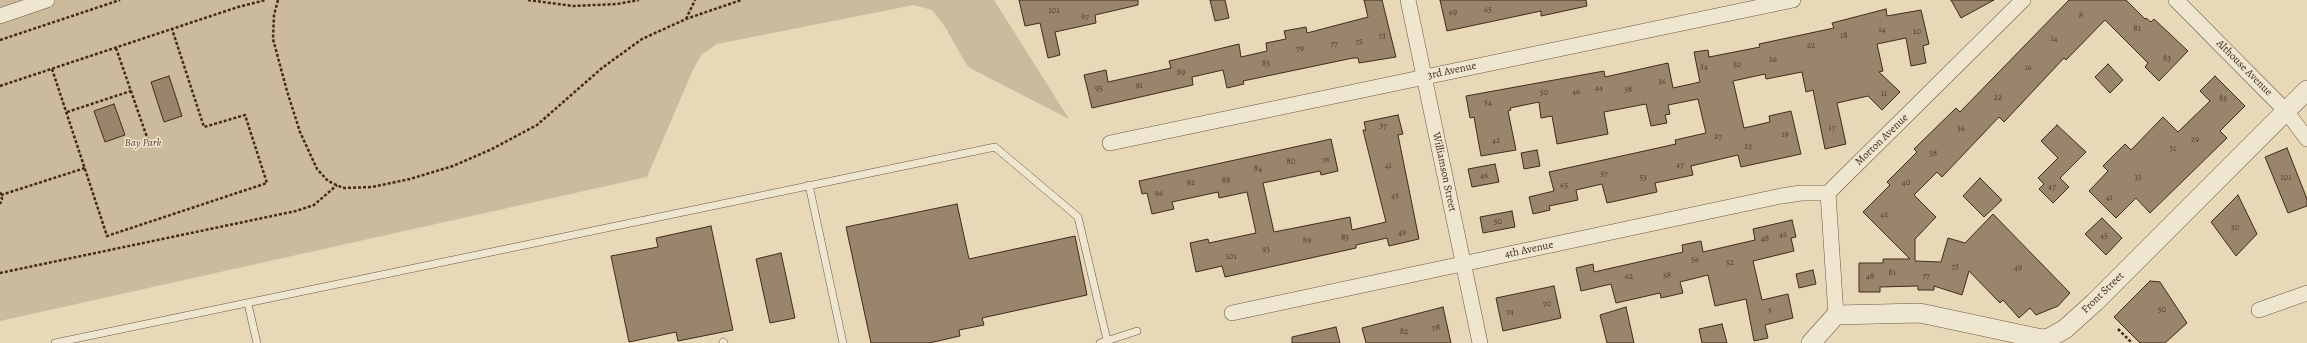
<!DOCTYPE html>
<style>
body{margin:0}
canvas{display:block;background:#e7d8b7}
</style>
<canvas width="2307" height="343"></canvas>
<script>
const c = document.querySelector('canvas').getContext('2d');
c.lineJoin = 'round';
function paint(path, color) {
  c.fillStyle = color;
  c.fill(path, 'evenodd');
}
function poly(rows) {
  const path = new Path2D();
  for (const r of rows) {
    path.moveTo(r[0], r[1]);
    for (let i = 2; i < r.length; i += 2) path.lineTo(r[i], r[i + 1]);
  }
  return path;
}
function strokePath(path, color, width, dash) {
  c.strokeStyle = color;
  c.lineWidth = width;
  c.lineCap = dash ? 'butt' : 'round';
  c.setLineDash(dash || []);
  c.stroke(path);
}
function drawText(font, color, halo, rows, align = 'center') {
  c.font = font + ' Alegreya,serif';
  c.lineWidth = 3;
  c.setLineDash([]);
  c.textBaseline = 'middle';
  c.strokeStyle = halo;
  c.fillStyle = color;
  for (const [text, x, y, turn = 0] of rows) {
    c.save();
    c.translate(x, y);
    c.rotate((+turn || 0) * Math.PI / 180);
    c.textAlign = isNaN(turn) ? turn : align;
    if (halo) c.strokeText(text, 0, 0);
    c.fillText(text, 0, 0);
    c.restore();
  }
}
const green = poly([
 [0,0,994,0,1069,119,968,67,944,25,932,10,914,5,717,44,701,55,692,72,647,177,0,321]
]);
const building = poly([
 [1019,0,1138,0,1138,5,1095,15,1096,23,1055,32,1060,55,1048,58,1040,23,1025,26,1019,0],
 [1210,0,1225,0,1229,18,1215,21,1210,0],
 [1364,0,1382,0,1396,57,1359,63,1358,58,1353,58,1243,81,1244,84,1227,88,1223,70,1192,77,1193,85,1092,108,1084,75,1106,70,1108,82,1171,68,1169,61,1239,44,1241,57,1267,51,1266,43,1286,39,1284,31,1306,27,1307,33,1368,17,1364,0],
 [1440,0,1586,0,1587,6,1541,16,1541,11,1447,31,1440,0],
 [1951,0,1994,0,1961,18,1951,0],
 [2069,0,2126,0,2145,19,2146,18,2151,22,2154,19,2188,51,2159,81,2145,67,2148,63,2105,20,2066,60,2064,58,2004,122,1999,117,1942,177,1937,172,1914,195,1936,217,1915,239,1915,261,1941,262,1948,238,1965,243,1993,214,2070,293,2058,306,2036,315,2030,308,2019,318,2003,300,2000,303,1969,271,1962,295,1934,286,1934,290,1918,290,1918,286,1880,287,1880,292,1859,292,1859,263,1883,263,1883,259,1910,259,1863,212,1890,185,1887,182,1917,152,1914,149,1956,108,1960,112,2069,0],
 [1886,9,1887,16,1921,10,1929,44,1923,46,1926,63,1911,66,1906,38,1877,44,1883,71,1879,72,1900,92,1882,110,1868,96,1837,103,1846,144,1825,149,1813,90,1806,92,1802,72,1766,79,1765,74,1733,81,1744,128,1770,122,1769,116,1791,111,1801,154,1741,167,1738,155,1691,166,1693,175,1655,183,1657,192,1607,203,1602,184,1576,190,1578,200,1549,206,1550,210,1533,214,1529,197,1554,191,1549,172,1676,144,1675,140,1706,133,1698,99,1668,105,1670,114,1665,115,1667,123,1651,126,1646,104,1604,112,1608,134,1557,144,1552,116,1541,118,1539,102,1510,108,1511,110,1508,111,1516,150,1481,156,1474,117,1470,118,1466,96,1604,71,1605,77,1668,63,1673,88,1700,82,1694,52,1708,50,1709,57,1760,47,1759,44,1834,28,1832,23,1886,9],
 [2108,64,2123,80,2110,93,2095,77,2108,64],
 [169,76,182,116,164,122,151,82,169,76],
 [2215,76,2245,106,2220,131,2227,138,2150,213,2136,198,2116,218,2089,191,2108,171,2103,166,2125,144,2131,150,2163,117,2178,132,2210,101,2200,91,2215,76],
 [114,104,125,135,105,142,94,111,114,104],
 [1398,115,1403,134,1398,135,1419,239,1389,246,1387,238,1356,245,1356,248,1225,277,1222,266,1196,272,1190,243,1208,239,1209,243,1256,233,1247,192,1219,198,1218,192,1172,202,1174,209,1152,214,1147,193,1142,194,1139,181,1331,139,1338,171,1321,175,1320,171,1263,183,1274,232,1350,217,1352,230,1386,222,1363,130,1366,130,1364,122,1398,115],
 [2057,125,2086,152,2060,178,2069,187,2053,203,2039,189,2044,184,2038,178,2058,158,2041,141,2057,125],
 [2287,148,2307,199,2307,206,2288,213,2265,157,2287,148],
 [1537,150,1540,166,1524,169,1521,153,1537,150],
 [1495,164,1499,182,1472,187,1468,169,1495,164],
 [1980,178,2002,200,1984,217,1963,196,1980,178],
 [2238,195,2257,234,2236,256,2211,222,2238,195],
 [957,204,969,259,1075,236,1087,295,982,318,984,325,959,330,960,336,929,343,871,343,846,227,957,204],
 [1512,211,1515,227,1483,233,1480,217,1512,211],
 [2102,218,2122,238,2106,255,2085,234,2102,218],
 [1792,220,1796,237,1791,238,1794,251,1753,261,1762,300,1788,294,1793,318,1765,325,1768,338,1754,341,1746,299,1715,306,1708,275,1680,282,1683,293,1661,298,1660,293,1616,303,1611,284,1581,291,1576,268,1593,264,1594,272,1683,252,1682,245,1701,241,1703,252,1755,240,1753,229,1792,220],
 [711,226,733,330,678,341,676,332,629,342,611,256,658,247,656,238,711,226],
 [781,253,795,318,770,323,756,259,781,253],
 [1813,270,1816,284,1799,288,1796,274,1813,270],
 [2150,281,2160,282,2187,323,2165,343,2140,343,2114,317,2150,281],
 [1554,286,1561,318,1503,331,1496,298,1554,286],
 [1443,307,1451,343,1366,343,1362,328,1443,307],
 [1626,307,1634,343,1607,343,1600,315,1626,307],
 [1722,324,1727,343,1702,343,1699,329,1722,324],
 [1336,327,1340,343,1292,343,1292,337,1336,327]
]);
const path = poly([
 [278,0,274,15,273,39,287,91,300,132,317,169,328,181,343,188,372,187,410,179,453,166,490,150,537,125,602,68,642,39,686,19,741,0],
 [528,0,573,6,617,4,639,0],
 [686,19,695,0],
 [0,40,120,0],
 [116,48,149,143],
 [52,69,107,236,267,183,245,115,204,127,172,29],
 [0,86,238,7,266,0],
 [67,112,131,91],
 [0,192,2,199,0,204],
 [1,195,85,168],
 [0,273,296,211,314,205,337,185],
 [2118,329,2132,343]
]);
const service = poly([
 [809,185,843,343],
 [248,304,257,343],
 [723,342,724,343],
 [55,343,995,147,1078,217,1107,340],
 [1100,343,1137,331]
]);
const minor = poly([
 [1408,0,1480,343],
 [2176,0,2286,111,2307,139],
 [0,16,47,0],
 [1110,143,1793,0],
 [2259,310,2307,293],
 [1232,313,1781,196,1801,193,1828,193],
 [1836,315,1828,193,2023,0]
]);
const tertiary = poly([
 [1811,343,1836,315,1920,313,2042,339,2049,338,2065,329,2095,302,2307,90]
]);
const numberNames = [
 ["65",1488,10],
 ["101",1054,11],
 ["69",1453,13],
 ["8",2081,16],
 ["97",1085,17],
 ["81",2137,29],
 ["14",1882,30],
 ["10",1917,32],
 ["73",1382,36],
 ["18",1844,36],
 ["14",2054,39],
 ["75",1359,42],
 ["77",1334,44],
 ["22",1811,46],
 ["79",1300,49],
 ["83",2167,59],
 ["26",1773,60],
 ["83",1266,64],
 ["30",1737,65],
 ["34",1704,67],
 ["16",2028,68],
 ["89",1181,73],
 ["36",1662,82],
 ["91",1139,86],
 ["44",1599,88],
 ["95",1099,89],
 ["38",1628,90],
 ["46",1576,92],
 ["50",1544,93],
 ["11",1884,94],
 ["22",1998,98],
 ["85",2223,99],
 ["54",1488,103],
 ["37",1383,126],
 ["17",1832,128],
 ["36",1961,129],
 ["19",1785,135],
 ["27",1718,137],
 ["29",2195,140],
 ["42",1496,141],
 ["23",1748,147],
 ["31",2173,149],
 ["38",1933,154],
 ["76",1326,160],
 ["80",1291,162],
 ["47",1680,165],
 ["41",1388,166],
 ["84",1258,169],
 ["57",1604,174],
 ["46",1484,176],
 ["53",1643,178],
 ["33",2138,178],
 ["101",2286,178],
 ["88",1226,181],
 ["92",1191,183],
 ["40",1906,183],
 ["65",1564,186],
 ["47",2052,187],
 ["96",1159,194],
 ["45",1395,196],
 ["41",2109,198],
 ["42",1884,215],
 ["50",1498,222],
 ["30",2235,228],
 ["49",1402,233],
 ["46",1783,235],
 ["45",2104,236],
 ["85",1345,238],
 ["48",1765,239],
 ["89",1307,241],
 ["93",1266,250],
 ["101",1231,257],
 ["56",1695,260],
 ["52",1730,263],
 ["73",1955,267],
 ["49",2018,268],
 ["81",1892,273],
 ["58",1667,276],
 ["77",1926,276],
 ["62",1629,277],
 ["48",1870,277],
 ["70",1547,304],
 ["50",2162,310],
 ["5",1770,311],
 ["74",1510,312],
 ["78",1436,328],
 ["82",1404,332]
];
const streetNames = [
 ["Althouse Avenue",2244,68,45],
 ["3rd Avenue",1452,71,-12],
 ["Morton Avenue",1882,140,-44],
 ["Williamson Street",1444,172,78],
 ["4th Avenue",1529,250,-12],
 ["Front Street",2103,293,-44]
];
const parkNames = [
 ["Bay Park",143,143]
];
paint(green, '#cbba9c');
paint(building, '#99846c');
strokePath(building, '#442a1a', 1);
strokePath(service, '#6d5641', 8);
strokePath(minor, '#6d5641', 16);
strokePath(tertiary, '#6d5641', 20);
strokePath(path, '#442a1a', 2.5, [3, 2]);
strokePath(service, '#efe6d0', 7);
strokePath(minor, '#efe6d0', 15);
strokePath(tertiary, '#efe6d0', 19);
drawText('9px', '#59402e', null, numberNames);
drawText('11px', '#442a1a', '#efe6d0', streetNames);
drawText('italic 11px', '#5f4734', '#efe6d0', parkNames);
</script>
